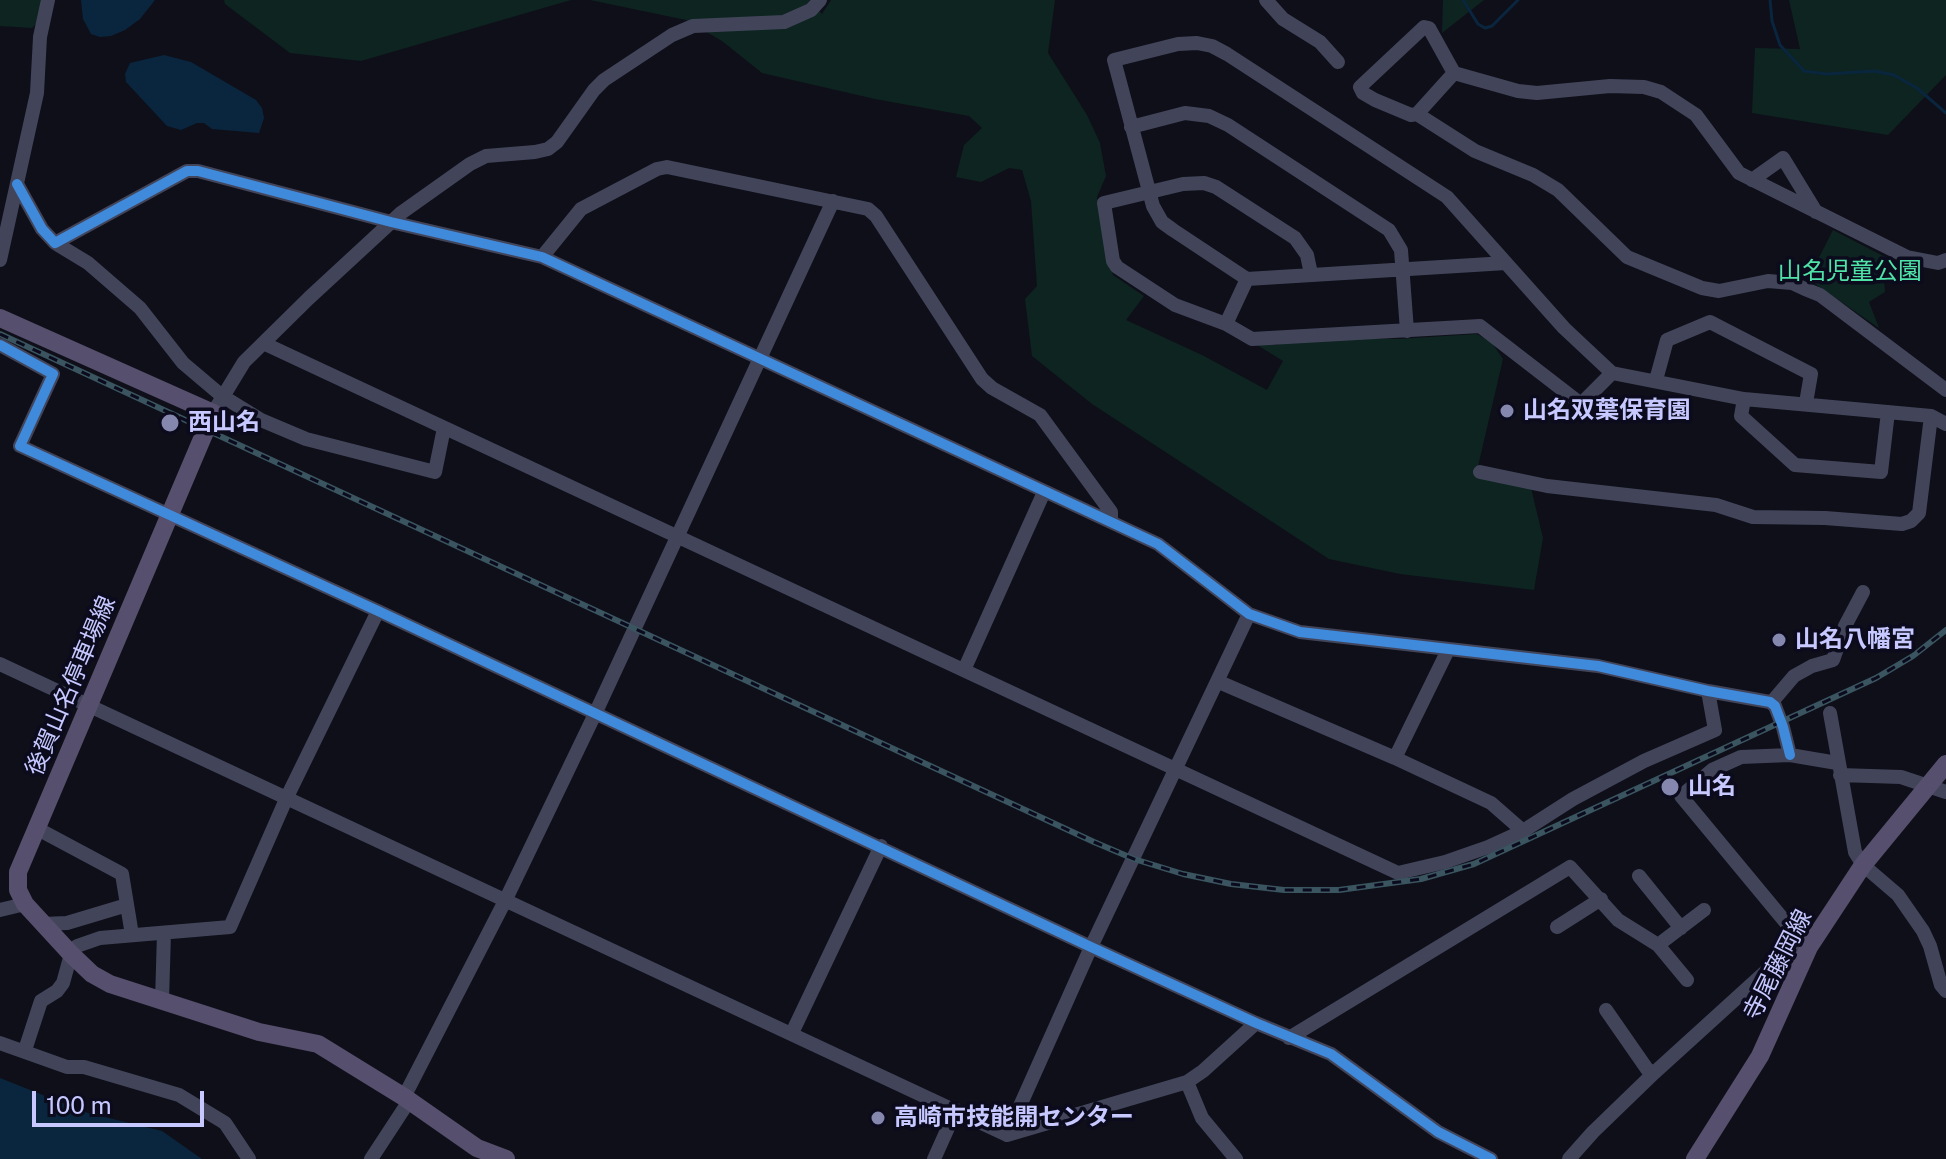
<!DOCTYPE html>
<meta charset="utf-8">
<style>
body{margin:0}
#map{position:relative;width:1946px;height:1159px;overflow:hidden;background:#0f0f19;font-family:"Public Sans",sans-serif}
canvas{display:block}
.scale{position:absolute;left:32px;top:1091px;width:172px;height:36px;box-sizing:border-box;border:4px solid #c6c8ff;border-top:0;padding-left:10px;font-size:24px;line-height:28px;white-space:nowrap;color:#c6c8ff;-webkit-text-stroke:6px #0b0b1d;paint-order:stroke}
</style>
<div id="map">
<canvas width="1946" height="1159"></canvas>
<div class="scale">100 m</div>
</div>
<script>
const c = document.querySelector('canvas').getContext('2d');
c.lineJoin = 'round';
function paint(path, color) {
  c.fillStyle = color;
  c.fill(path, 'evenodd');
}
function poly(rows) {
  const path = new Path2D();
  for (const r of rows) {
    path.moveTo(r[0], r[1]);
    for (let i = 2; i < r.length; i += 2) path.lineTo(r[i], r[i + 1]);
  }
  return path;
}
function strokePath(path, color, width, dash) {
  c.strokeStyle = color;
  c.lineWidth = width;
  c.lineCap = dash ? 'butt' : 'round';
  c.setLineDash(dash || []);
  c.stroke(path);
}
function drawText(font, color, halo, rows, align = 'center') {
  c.font = font + ' "Public Sans","Noto Sans JP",sans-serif';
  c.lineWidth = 7;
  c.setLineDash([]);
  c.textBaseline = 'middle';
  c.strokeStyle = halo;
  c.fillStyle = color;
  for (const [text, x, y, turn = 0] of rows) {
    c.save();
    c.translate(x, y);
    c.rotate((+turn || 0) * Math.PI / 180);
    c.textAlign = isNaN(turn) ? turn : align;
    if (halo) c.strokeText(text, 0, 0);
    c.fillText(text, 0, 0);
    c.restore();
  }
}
const green = poly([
 [0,0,46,0,46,14,32,28,0,26],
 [224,0,571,0,361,61,290,53,225,4],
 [590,0,809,0,822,14,831,0,1055,0,1048,53,1087,115,1100,143,1106,176,1097,197,1108,262,1113,275,1144,296,1126,320,1202,355,1267,390,1283,361,1254,343,1267,345,1279,345,1279,342,1360,338,1397,339,1477,334,1492,343,1503,359,1476,475,1531,488,1543,538,1534,590,1400,574,1329,559,1092,404,1032,356,1025,299,1037,286,1031,201,1022,170,1009,168,981,182,956,177,964,145,982,128,969,116,875,99,762,73,722,41,686,20],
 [1443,0,1484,0,1442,33],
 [1789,0,1946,0,1946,75,1888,135,1752,113,1755,48,1800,49],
 [1833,230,1889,259,1883,269,1885,292,1869,302,1879,328,1808,279]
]);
const water = poly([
 [81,0,155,0,140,19,125,30,111,36,100,37,91,34,83,19],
 [164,55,191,62,256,100,262,108,264,118,259,133,212,129,204,123,197,123,181,130,167,126,126,82,125,74,130,63],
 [0,1078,88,1113,162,1131,202,1159,0,1159]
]);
const stream = poly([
 [1463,0,1478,24,1485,28,1492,26,1518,0],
 [1770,0,1772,21,1780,45,1804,71,1827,74,1874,71,1894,75,1917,88,1946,113]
]);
const minor = poly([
 [1266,0,1283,19,1320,42,1338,62],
 [1417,114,1411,115,1375,100,1363,93,1360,87,1424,27,1429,28,1454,73],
 [1131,127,1185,113,1209,116,1228,125,1389,230,1401,250,1407,331],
 [1752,180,1783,158,1816,212],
 [17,184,42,229,55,243,187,171,198,171,391,222,542,257,1158,544,1249,614,1300,632,1598,666,1708,691,1770,702,1775,706,1783,727,1790,755],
 [55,243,88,263,140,308,183,363,222,396,261,420,306,439,435,472,444,428],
 [542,257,581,209,657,169,667,167,868,209,876,216,982,379,992,388,1040,415,1111,512,1111,522],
 [0,260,37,93,40,37,48,0],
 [1946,260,1938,263,1907,257,1739,173,1696,115,1661,92,1644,87,1610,86,1537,93,1518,91,1454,73,1417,114,1475,151,1533,175,1558,190,1627,257,1702,288,1719,291,1768,281,1792,283,1805,289,1820,295,1946,390],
 [1506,263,1247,279,1173,230,1162,222,1153,206,1114,60,1178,44,1197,43,1212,46,1227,54,1447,197,1564,328,1612,373,1744,399,1931,416,1946,424],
 [1311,274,1307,255,1295,238,1216,187,1204,183,1183,184,1104,203,1113,261,1117,267,1175,305,1226,324,1252,339,1480,326,1581,404,1612,373],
 [1226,324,1247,279],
 [263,343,1398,873,1445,862,1488,847,1523,831,1573,799,1644,761,1715,730,1708,691],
 [0,345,53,374,20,446,378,611,1091,947,1256,1023,1331,1054,1438,1132,1491,1159],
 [1656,380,1667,340,1710,322,1811,374,1806,403],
 [1744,399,1741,416,1795,465,1881,472,1888,412],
 [213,413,244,362,309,298,401,213,470,164,486,156,535,152,548,149,557,142,594,90,604,80,672,35,693,26,784,22,811,10,820,0],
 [1480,472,1547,486,1716,505,1753,517,1825,518,1902,524,1911,521,1919,513,1931,416],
 [0,664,1007,1135,1187,1082,1203,1071,1256,1023],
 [964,670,1044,492],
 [1219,682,1395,758,1491,803,1523,831],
 [1771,703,1794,676,1812,666,1833,660,1845,626,1863,592],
 [1830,713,1855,852,1863,865,1898,895,1923,931,1930,946,1941,985,1946,991],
 [1395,758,1448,650],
 [1840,775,1901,777,1946,792],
 [36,828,122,874,132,935],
 [1639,876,1681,928],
 [0,910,25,904],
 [43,924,67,923,127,905],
 [1557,927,1601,899],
 [1658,945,1704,910],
 [162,1001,164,933],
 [1606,1010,1647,1069,1654,1073],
 [792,1033,881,846],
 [1289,1038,1570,867,1618,920,1658,945,1687,980],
 [0,1043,67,1067,84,1067,179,1095,225,1123,249,1159],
 [25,1050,41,1001,57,991,63,983,71,954,77,946,100,938,230,927,287,797,378,611],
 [1187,1082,1202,1118,1236,1159],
 [404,1097,506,899,595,714,833,201],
 [1007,1135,1091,947,1249,614],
 [371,1159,409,1101],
 [934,1159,956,1110],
 [1569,1159,1593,1132,1654,1073,1774,964,1809,947,1802,942,1681,796,1712,770,1741,757,1790,755,1837,763]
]);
const major = poly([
 [0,318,213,413,18,872,18,890,25,904,71,954,92,974,110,984,259,1032,318,1044,404,1097,477,1148,506,1159],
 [1695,1159,1760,1056,1809,947,1863,865,1946,764]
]);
const rail = poly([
 [0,334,1094,842,1134,859,1183,874,1231,884,1284,890,1339,890,1421,879,1474,864,1876,678,1913,656,1946,630]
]);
const cycleway = poly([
 [17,184,42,229,55,243,187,171,198,171,391,222,542,257,1158,544,1249,614,1300,632,1598,666,1708,691,1770,702,1775,706,1783,727,1790,755],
 [0,345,53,374,20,446,378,611,1091,947,1256,1023,1331,1054,1438,1132,1491,1159]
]);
const markers = [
 [1507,411,8,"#8687ae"],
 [170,423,10,"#8687ae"],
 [1779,640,8,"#8687ae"],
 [1670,787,10,"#8687ae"],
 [878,1118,8,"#8687ae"]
];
const parkNames = [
 ["山名児童公園",1850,272]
];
const poiNames = [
 ["山名双葉保育園",1523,411],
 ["西山名",188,423],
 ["山名八幡宮",1795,640],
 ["山名",1688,787],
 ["高崎市技能開センター",894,1118]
];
const streetNames = [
 ["後賀山名停車場線",71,686,-67],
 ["寺尾藤岡線",1778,965,-63]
];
paint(green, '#0d2421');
paint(water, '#0a263e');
strokePath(stream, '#0a263e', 3);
strokePath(minor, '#42455a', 14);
strokePath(major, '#564f6d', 18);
strokePath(rail, '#3a5560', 6);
strokePath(rail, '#0b0b1d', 3, [9]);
strokePath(cycleway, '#408adc', 10);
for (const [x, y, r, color] of markers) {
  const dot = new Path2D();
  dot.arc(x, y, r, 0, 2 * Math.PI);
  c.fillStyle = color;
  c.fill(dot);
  strokePath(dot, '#0b0b1d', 3);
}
drawText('24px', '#4fe3a8', '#0b0b1d', parkNames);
drawText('bold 24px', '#c6c8ff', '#0b0b1d', poiNames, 'left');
drawText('24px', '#c6c8ff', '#0b0b1d', streetNames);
</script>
